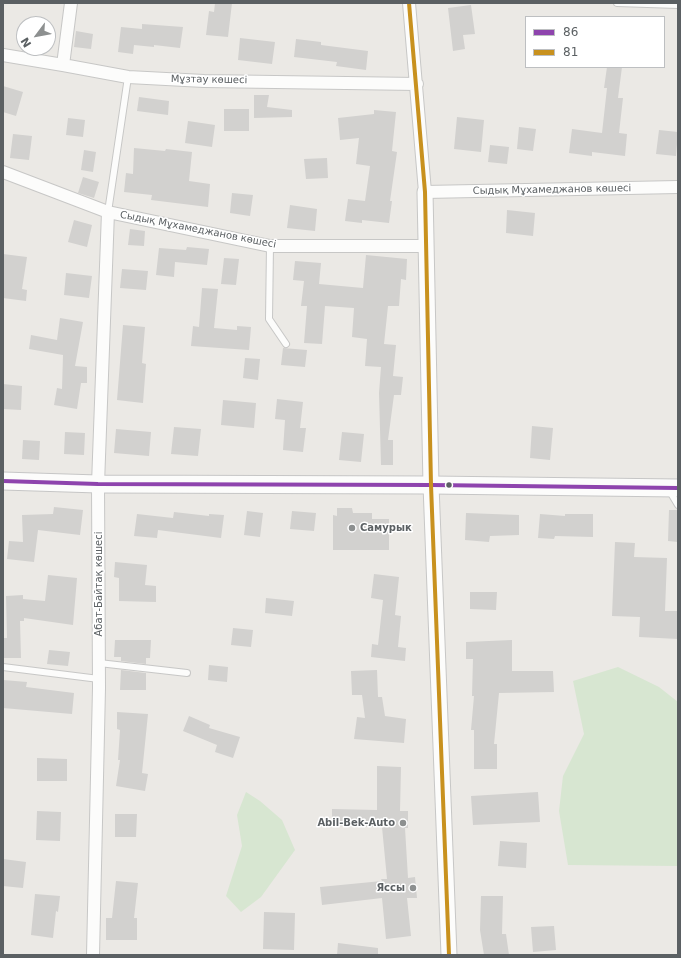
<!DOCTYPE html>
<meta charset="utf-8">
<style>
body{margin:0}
#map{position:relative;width:681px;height:958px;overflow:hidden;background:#ebe9e5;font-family:"DejaVu Sans",sans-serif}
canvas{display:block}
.frame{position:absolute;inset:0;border:4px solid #5b6063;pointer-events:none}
.legend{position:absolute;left:525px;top:16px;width:140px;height:52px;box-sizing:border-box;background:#fff;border:1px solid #bdbfc1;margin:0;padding:5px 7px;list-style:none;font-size:12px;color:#5b6063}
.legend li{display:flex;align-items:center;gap:8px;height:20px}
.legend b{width:20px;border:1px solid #bdbfc1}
.north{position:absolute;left:16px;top:16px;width:40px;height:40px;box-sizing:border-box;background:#fff;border:1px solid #bdbfc1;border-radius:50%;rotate:238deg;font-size:11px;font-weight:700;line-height:16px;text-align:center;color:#5b6063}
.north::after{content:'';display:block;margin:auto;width:14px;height:18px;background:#8d9090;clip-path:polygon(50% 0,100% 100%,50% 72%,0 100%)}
</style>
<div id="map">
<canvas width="681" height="958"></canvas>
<div class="frame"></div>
<ul class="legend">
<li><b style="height:5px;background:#8e44ad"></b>86</li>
<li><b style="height:5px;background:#c8911e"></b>81</li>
</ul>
<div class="north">N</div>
</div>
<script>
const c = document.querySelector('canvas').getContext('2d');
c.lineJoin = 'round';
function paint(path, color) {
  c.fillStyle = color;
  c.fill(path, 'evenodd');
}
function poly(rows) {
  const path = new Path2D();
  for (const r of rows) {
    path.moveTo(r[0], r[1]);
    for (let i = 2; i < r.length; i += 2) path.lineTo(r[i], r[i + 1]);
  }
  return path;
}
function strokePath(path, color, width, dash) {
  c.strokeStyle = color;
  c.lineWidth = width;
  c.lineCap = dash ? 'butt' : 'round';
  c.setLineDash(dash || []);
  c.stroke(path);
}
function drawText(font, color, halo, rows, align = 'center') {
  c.font = font + ' "DejaVu Sans",sans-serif';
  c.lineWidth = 3;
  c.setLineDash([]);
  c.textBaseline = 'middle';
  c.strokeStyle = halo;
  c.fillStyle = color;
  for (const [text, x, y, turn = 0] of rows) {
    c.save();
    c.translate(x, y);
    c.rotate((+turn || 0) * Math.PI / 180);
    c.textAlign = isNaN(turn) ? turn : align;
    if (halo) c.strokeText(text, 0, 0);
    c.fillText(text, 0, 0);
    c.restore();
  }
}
const green = poly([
 [618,667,659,687,678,702,678,866,568,865,559,811,563,776,584,734,573,681],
 [246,792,260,801,282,820,295,850,261,897,241,912,226,896,242,846,237,815]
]);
const building = poly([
 [215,3,232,3,228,37,206,35,209,11,214,12],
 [471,5,475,34,463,35,465,49,453,51,448,8],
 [142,24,183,27,180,48,154,45,154,47,134,45,133,54,118,52,121,27,142,29],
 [76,31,93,34,91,49,74,47],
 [240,38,275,42,272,64,238,60],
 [296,39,321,42,321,45,368,51,366,70,336,66,337,62,294,57],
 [607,67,622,67,618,98,623,98,619,133,627,134,625,156,592,152,592,156,569,153,572,129,602,133,607,88,604,88],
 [3,86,23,92,16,116,3,112],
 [254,95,269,95,267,107,292,110,292,117,254,118],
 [139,97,169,101,168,115,137,111],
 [224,109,249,109,249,131,224,131],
 [374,110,396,112,392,151,397,152,390,201,392,201,389,223,362,220,362,223,345,221,348,199,365,201,370,166,356,164,359,138,340,140,338,118,374,114],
 [457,117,484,120,481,152,454,149],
 [68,118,85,120,83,137,66,135],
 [188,121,215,125,212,147,185,143],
 [519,127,536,129,533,151,517,149],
 [659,130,678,132,676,156,656,154],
 [13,134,32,136,29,160,10,158],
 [490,145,509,147,507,164,488,162],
 [134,148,165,151,166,149,192,152,189,181,210,184,208,207,151,200,152,195,124,192,126,173,133,174],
 [84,150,96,152,93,172,81,170],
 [327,158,328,178,306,179,304,159],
 [83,177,99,182,94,198,78,193],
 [232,193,253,195,250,216,230,213],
 [290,205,317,209,315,231,287,228],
 [507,210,535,213,533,236,506,233],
 [74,220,92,225,87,247,68,242],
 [130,229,145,231,144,246,128,245],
 [187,247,209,249,207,265,175,262,174,277,156,275,159,248,186,250],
 [3,254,27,257,22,289,27,290,26,301,3,298],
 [366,255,407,259,406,280,401,279,399,306,388,306,384,344,396,345,393,376,403,377,401,395,394,395,388,440,393,440,393,465,381,465,379,393,381,367,365,366,367,339,352,337,354,308,325,306,322,344,304,343,307,306,301,306,304,281,293,280,295,261,321,263,319,284,363,288],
 [224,258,239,259,236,285,221,284],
 [122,269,148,271,146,290,120,288],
 [66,273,92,276,89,298,64,295],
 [202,288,218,289,214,328,237,330,237,326,251,327,249,350,191,346,193,326,199,327],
 [60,318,83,322,75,366,87,367,87,383,81,383,77,409,54,405,57,388,62,389,63,355,29,349,31,335,57,340],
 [123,325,145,327,142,363,146,364,143,403,117,400],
 [283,348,307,350,305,367,281,365],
 [245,358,260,359,258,380,243,378],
 [3,384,22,386,21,410,3,409],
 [277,399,303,402,300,428,306,428,303,452,283,450,285,420,275,419],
 [223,400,256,403,254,428,221,425],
 [532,426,553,428,550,460,530,458],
 [174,427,201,429,198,456,171,454],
 [116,429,151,432,149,456,114,453],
 [65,432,85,433,84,455,64,454],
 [342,432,364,434,361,462,339,460],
 [23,440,40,441,39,460,22,459],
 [54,507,83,510,80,535,38,530,34,562,7,559,9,541,23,542,22,515,53,514],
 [337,508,352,508,353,513,372,513,372,519,389,519,389,550,333,550,333,515,337,516],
 [669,510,678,510,678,542,668,541],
 [247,511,263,513,260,537,244,535],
 [292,511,316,513,314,531,290,529],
 [174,512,209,516,209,514,224,515,221,538,158,530,157,538,134,536,137,514,173,518],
 [466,513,519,515,519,535,490,536,489,542,465,540],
 [540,514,565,516,565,514,593,514,593,537,555,536,554,539,538,538],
 [615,542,635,543,634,557,667,558,665,611,678,611,678,639,639,637,640,617,612,616],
 [115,562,147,565,145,585,156,586,156,602,119,601,119,578,114,577],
 [374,574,399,577,395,615,401,616,398,647,406,648,405,661,371,657,372,644,378,645,383,600,371,598],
 [48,575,77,578,73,625,24,618,24,621,20,621,21,658,4,658,4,638,7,638,6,596,23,595,23,599,45,601],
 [470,592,497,592,496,610,470,609],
 [266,598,294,601,292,616,265,613],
 [233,628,253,630,251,647,231,645],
 [115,640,151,640,150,658,146,658,146,664,121,661,121,657,114,657],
 [512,640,512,671,553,671,554,692,499,693,494,744,497,744,497,769,474,769,474,730,471,730,474,696,472,696,473,659,466,659,466,642],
 [49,650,70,652,68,666,47,664],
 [209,665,228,667,227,682,208,680],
 [121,670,146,673,146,690,120,690],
 [377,670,378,697,382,697,385,716,406,719,404,743,354,739,357,717,365,718,362,695,352,695,351,671],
 [3,680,27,682,26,687,74,693,72,714,3,708],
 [117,712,148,714,142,773,148,774,145,791,116,786,120,760,118,760,120,730,117,729],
 [189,716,210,725,209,728,240,737,233,758,215,752,217,745,183,731],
 [37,758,67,759,67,781,37,781],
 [377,766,401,767,400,811,408,811,408,828,405,828,408,878,415,877,417,898,407,898,411,936,386,939,382,898,322,905,320,887,382,881,381,879,387,879,382,827,332,826,332,809,377,810],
 [538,792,540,822,473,825,471,796],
 [37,811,61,812,60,841,36,840],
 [115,814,137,814,136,837,115,837],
 [500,841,527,843,526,868,498,866],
 [3,859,26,862,23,888,3,886],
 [116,881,138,883,134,918,137,918,137,940,106,940,106,918,112,918],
 [35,894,60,896,58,912,56,911,53,938,31,935],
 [481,896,503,896,502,934,506,934,509,955,484,955,480,930],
 [264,912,295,913,294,950,263,949],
 [554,926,556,950,533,952,531,927],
 [338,943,378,948,378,955,337,955]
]);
const service = poly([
 [617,3,678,5],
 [108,212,128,77],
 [270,246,269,319,286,344],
 [669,490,678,505],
 [99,663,187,673],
 [3,667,99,679]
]);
const minor = poly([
 [409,3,425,192,678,187],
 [3,55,63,65,128,77,204,81,417,84],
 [63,65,71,3],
 [3,172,108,212,270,246,426,246],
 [93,955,99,688,98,484,108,212]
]);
const tertiary = poly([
 [425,192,431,485,449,955]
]);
const secondary = poly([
 [3,481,98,484,431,485,678,488]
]);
const bus1 = poly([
 [3,481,98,484,431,485,678,488]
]);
const bus2 = poly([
 [409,3,425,192,431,485,449,955]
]);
const markers = [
 [449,485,3.5,"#5b6063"],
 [352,528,4,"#8d9090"],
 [403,823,4,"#8d9090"],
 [413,888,4,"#8d9090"]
];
const streetNames = [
 ["Мұзтау көшесі",209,80,1],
 ["Сыдық Мұхамеджанов көшесі",552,190,-1],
 ["Сыдық Мұхамеджанов көшесі",198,230,11],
 ["Абат-Байтақ көшесі",99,584,-90]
];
const poiNames = [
 ["Самурык",360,528,"left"],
 ["Abil-Bek-Auto",395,823],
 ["Яссы",405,888]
];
paint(green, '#d7e6d1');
paint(building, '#d2d1cf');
strokePath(service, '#c7c7c6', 8);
strokePath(minor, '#c7c7c6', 14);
strokePath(tertiary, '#c7c7c6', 17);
strokePath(secondary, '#c6c6c6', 19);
strokePath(service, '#fcfcfb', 6);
strokePath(minor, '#fcfcfb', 12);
strokePath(tertiary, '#fcfcfb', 15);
strokePath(secondary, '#fcfcfb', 17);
strokePath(bus1, '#8e44ad', 4);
strokePath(bus2, '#c8911e', 4);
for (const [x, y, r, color] of markers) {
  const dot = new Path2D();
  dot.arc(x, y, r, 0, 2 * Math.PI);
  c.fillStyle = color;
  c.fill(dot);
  strokePath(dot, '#fff', 1.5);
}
drawText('10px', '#5b6063', '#fff', streetNames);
drawText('bold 10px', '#5b6063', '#fff', poiNames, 'right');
</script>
